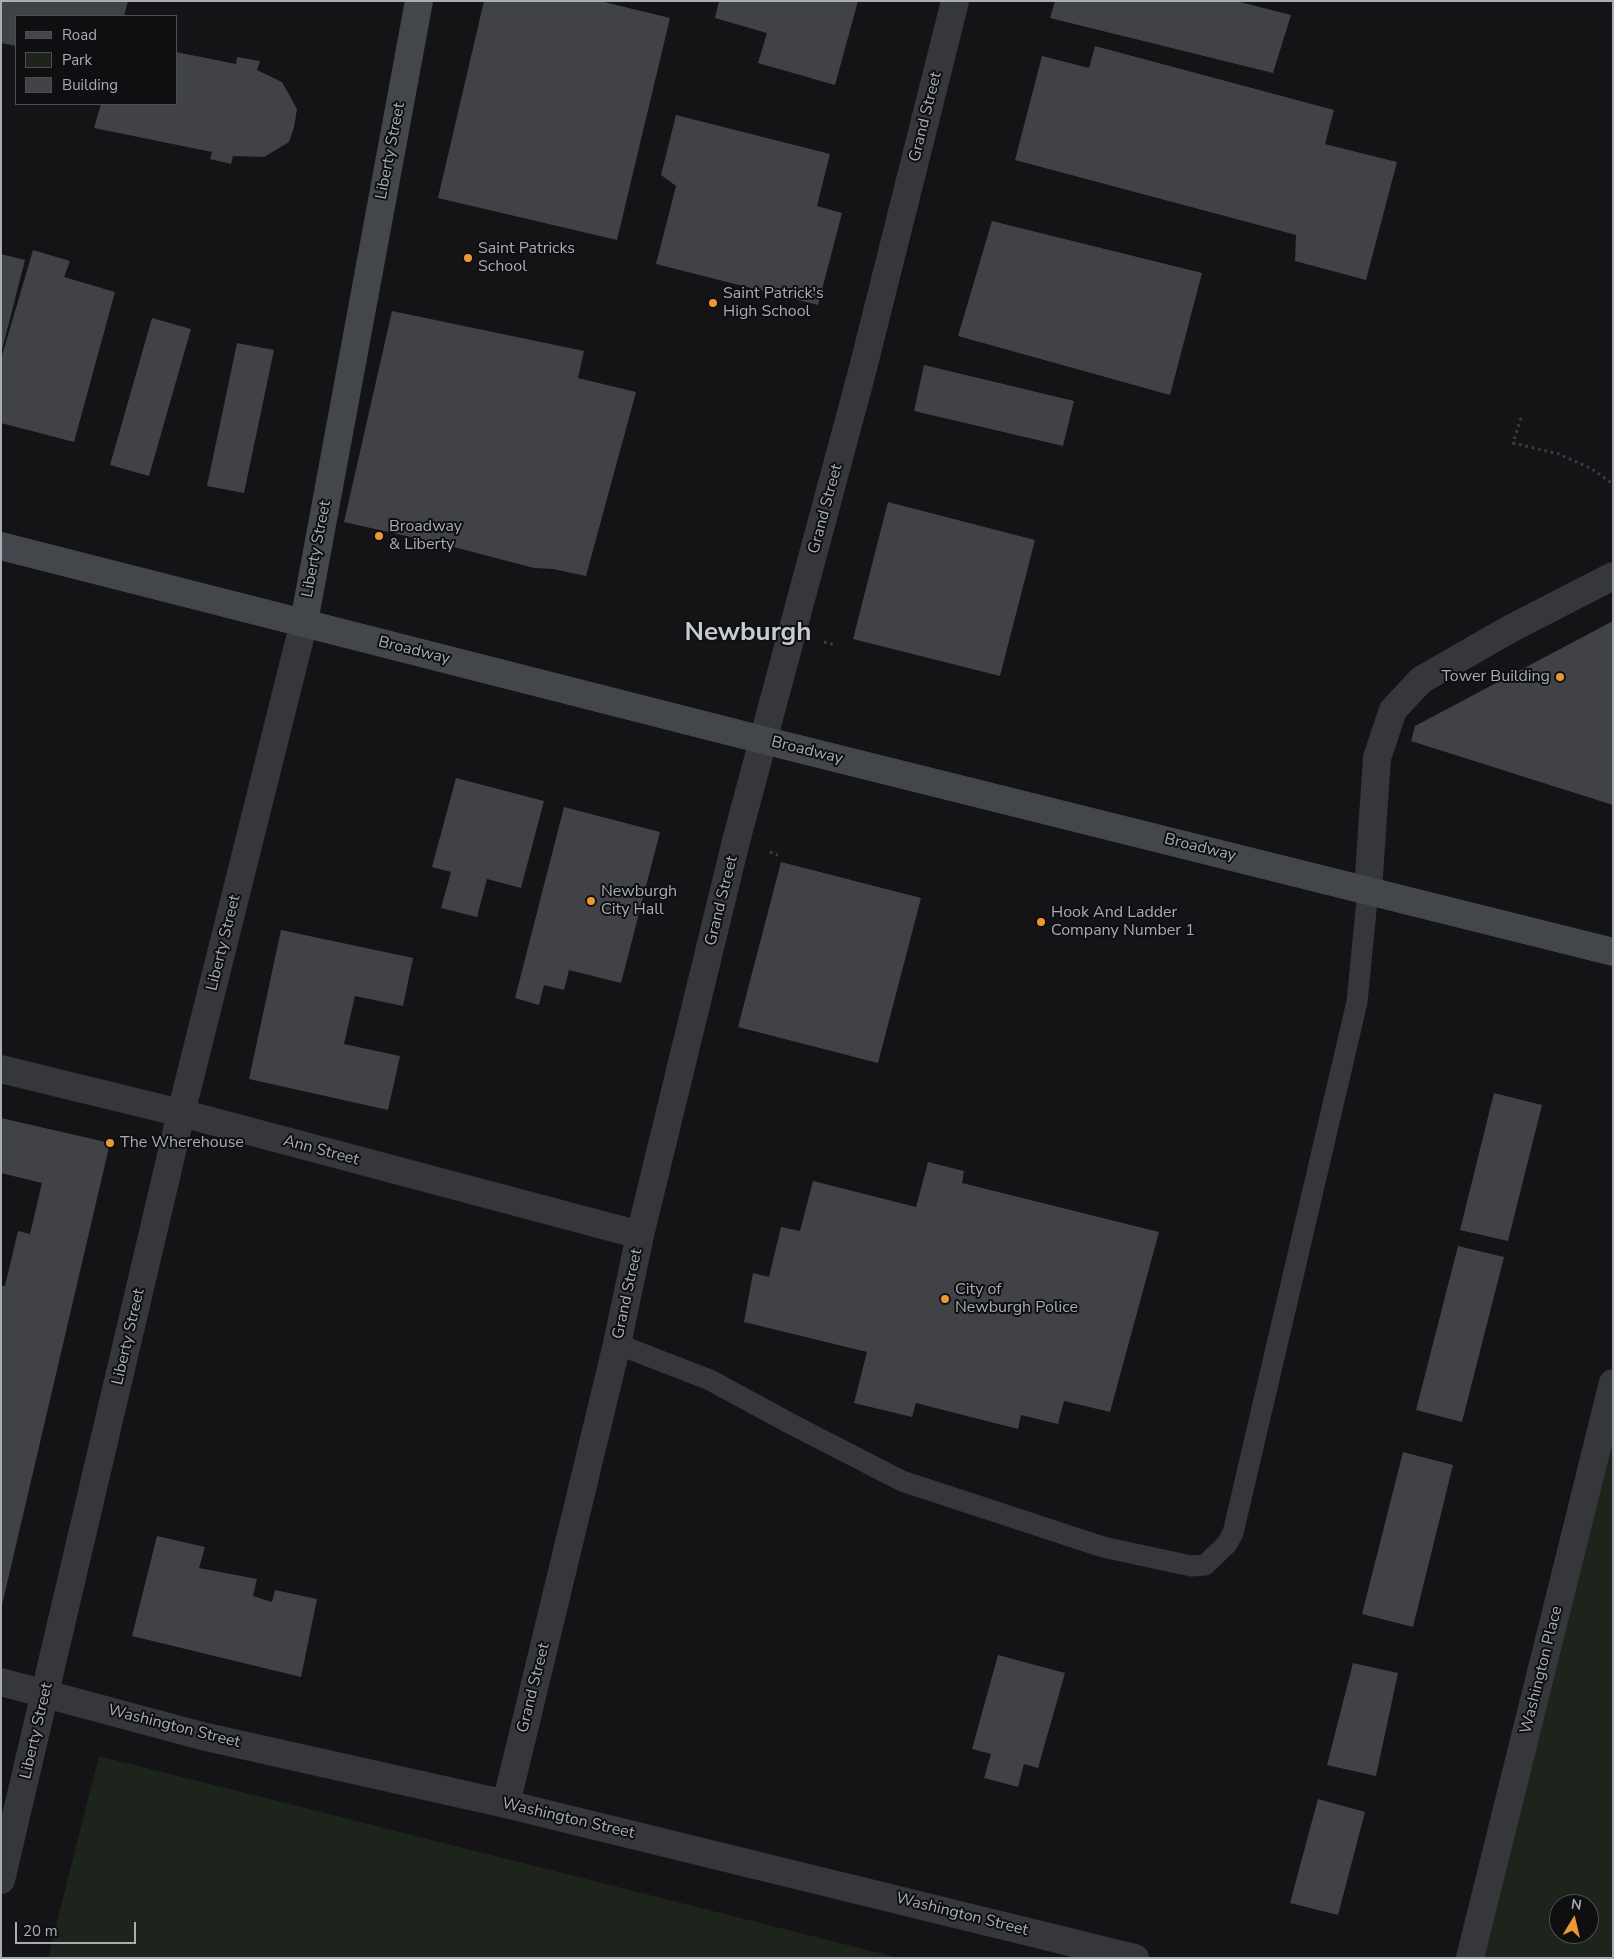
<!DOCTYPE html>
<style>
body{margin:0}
#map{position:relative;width:1614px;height:1959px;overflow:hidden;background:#141416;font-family:"Nunito Sans",sans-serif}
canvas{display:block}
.frame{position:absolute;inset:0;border:2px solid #a6adb6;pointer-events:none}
.legend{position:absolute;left:15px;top:15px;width:162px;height:90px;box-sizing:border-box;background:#0f0f11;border:1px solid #4b4e53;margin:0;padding:6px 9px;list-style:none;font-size:15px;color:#a6adb6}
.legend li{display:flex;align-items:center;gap:10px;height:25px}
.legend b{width:25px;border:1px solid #4b4e53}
.north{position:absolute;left:1549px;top:1894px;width:50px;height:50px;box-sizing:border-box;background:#0f0f11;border:1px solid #4b4e53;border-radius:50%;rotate:9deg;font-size:14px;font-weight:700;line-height:20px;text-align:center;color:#a6adb6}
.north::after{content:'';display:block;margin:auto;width:18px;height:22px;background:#ed9635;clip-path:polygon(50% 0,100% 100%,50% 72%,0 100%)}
.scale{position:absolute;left:15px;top:1922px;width:121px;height:22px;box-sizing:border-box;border:2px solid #a6adb6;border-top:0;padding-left:6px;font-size:15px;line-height:18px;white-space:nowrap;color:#a6adb6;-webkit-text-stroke:4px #0f0f11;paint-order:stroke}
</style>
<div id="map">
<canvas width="1614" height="1959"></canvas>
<div class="frame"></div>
<ul class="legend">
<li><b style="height:6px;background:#43464b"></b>Road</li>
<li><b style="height:14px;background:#1c241c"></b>Park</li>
<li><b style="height:14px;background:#404246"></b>Building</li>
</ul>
<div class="north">N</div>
<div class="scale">20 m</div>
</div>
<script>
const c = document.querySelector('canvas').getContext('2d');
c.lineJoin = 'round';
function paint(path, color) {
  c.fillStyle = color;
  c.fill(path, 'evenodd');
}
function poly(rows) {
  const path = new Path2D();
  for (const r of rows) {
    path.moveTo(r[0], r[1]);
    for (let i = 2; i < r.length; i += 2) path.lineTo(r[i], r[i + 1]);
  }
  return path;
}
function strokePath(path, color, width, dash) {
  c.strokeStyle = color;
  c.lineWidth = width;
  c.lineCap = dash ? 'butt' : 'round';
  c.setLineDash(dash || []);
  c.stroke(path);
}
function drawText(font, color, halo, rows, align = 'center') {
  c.font = font + ' "Nunito Sans",sans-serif';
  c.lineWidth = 4;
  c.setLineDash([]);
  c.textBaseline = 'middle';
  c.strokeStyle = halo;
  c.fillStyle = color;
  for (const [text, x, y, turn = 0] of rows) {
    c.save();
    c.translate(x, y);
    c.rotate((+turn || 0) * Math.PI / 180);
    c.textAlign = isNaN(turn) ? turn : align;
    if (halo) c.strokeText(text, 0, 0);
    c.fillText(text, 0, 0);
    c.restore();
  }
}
const green = poly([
 [1613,1383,1613,1958,1470,1958],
 [1559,1904,1589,1904,1589,1934,1559,1934],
 [99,1756,899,1958,48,1958]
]);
const building = poly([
 [1,1,128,1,124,16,16,16,16,46,1,43],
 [484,1,600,1,670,18,617,240,438,198],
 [719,1,858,1,835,85,758,63,767,33,715,18],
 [1055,1,1236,1,1291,15,1273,73,1050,18],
 [1095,46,1334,110,1325,144,1397,162,1366,280,1295,261,1296,235,1015,160,1042,56,1089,68],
 [176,52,236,64,237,57,260,61,257,70,282,82,297,109,294,127,289,142,264,157,233,156,231,164,210,159,212,152,94,128,101,104,176,104],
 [676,115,830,154,817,206,842,213,818,305,656,264,676,186,661,175],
 [992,221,1202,273,1170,395,958,336],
 [33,250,70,261,64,277,115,292,74,442,1,423,1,359],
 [1,254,25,260,2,350,1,350],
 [392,311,584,351,578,378,636,392,586,576,553,569,534,568,446,545,344,522],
 [152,318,191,329,149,476,110,465],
 [237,343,274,350,244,493,207,486],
 [924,365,1074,401,1063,446,914,411],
 [888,502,1035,540,1000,676,853,639],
 [1613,621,1613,805,1411,741,1415,726],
 [456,778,544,801,521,888,487,879,477,917,441,908,451,872,432,867],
 [564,807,660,832,621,983,569,970,564,990,544,985,539,1005,515,998],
 [781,862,921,898,878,1063,738,1027],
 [281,930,413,958,403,1006,355,996,344,1044,400,1056,388,1110,249,1079],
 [1494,1093,1542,1105,1508,1241,1460,1230],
 [1,1118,110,1143,2,1605,1,1286,5,1286,18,1231,30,1234,42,1183,1,1173],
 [928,1162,964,1171,962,1183,1159,1232,1110,1412,1064,1401,1058,1424,1021,1415,1018,1429,916,1403,912,1417,854,1403,867,1352,744,1322,753,1273,769,1277,781,1227,800,1231,813,1181,916,1207],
 [1458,1246,1504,1257,1462,1422,1416,1410],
 [1403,1452,1453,1465,1413,1627,1362,1614],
 [157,1536,205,1547,199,1568,257,1579,253,1596,272,1602,275,1590,317,1599,301,1677,132,1636],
 [998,1655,1065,1673,1038,1768,1024,1764,1018,1787,984,1778,991,1754,972,1749],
 [1353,1663,1398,1673,1376,1776,1327,1765],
 [1318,1799,1365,1812,1338,1915,1290,1903]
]);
const path = poly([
 [1521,418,1513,443,1559,454,1592,469,1613,484],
 [824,642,836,645],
 [770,852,778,855]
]);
const lane = poly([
 [617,1344,710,1380,793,1425,902,1481,1103,1547,1191,1566,1205,1565,1227,1544,1233,1533,1357,1002,1368,890]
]);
const street = poly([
 [1368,890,1377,758,1393,710,1421,680,1510,629,1613,576],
 [1,1069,181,1113,640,1235],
 [1,1682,202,1736,506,1804,1135,1958],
 [506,1804,617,1344,640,1235,736,841,862,372,955,1],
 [1,1880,181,1113,304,622],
 [1470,1958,1613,1383]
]);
const secondary = poly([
 [1,546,763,740,1613,952],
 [304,622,419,1]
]);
const markers = [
 [468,258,5,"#ed9635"],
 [713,303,5,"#ed9635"],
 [379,536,5,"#ed9635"],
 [1560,677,5,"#ed9635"],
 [591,901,5,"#ed9635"],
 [1041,922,5,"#ed9635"],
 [110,1143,5,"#ed9635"],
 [945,1299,5,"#ed9635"]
];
const streetNames = [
 ["Grand Street",926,117,-76],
 ["Liberty Street",391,151,-79],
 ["Grand Street",826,509,-75],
 ["Liberty Street",317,549,-79],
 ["Broadway",414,651,14],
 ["Broadway",807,751,14],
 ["Broadway",1200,848,14],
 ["Grand Street",722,901,-76],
 ["Liberty Street",224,943,-76],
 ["Ann Street",321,1151,15],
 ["Grand Street",628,1294,-78],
 ["Liberty Street",129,1337,-77],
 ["Washington Place",1542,1670,-76],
 ["Grand Street",534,1688,-76],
 ["Washington Street",174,1727,14],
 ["Liberty Street",37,1731,-77],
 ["Washington Street",568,1819,13],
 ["Washington Street",962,1915,14]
];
const poiNames = [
 ["Saint Patricks",478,249],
 ["School",478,267],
 ["Saint Patrick's",723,294],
 ["High School",723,312],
 ["Broadway",389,527],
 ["& Liberty",389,545],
 ["Tower Building",1550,677,"right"],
 ["Newburgh",601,892],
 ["City Hall",601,910],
 ["Hook And Ladder",1051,913],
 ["Company Number 1",1051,931],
 ["The Wherehouse",120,1143],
 ["City of",955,1290],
 ["Newburgh Police",955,1308]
];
const townNames = [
 ["Newburgh",748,634]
];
paint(green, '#1c241c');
paint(building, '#404246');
strokePath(path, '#3b3e42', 3, [2.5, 4]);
strokePath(lane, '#35373b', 21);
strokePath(street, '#35373b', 28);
strokePath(secondary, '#43464b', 28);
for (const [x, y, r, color] of markers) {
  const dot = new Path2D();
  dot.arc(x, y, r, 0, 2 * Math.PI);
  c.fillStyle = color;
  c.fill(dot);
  strokePath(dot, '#0f0f11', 2);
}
drawText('16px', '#a6adb6', '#0f0f11', streetNames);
drawText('16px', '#a6adb6', '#0f0f11', poiNames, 'left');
drawText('bold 26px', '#c7cbd2', '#0f0f11', townNames);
</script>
